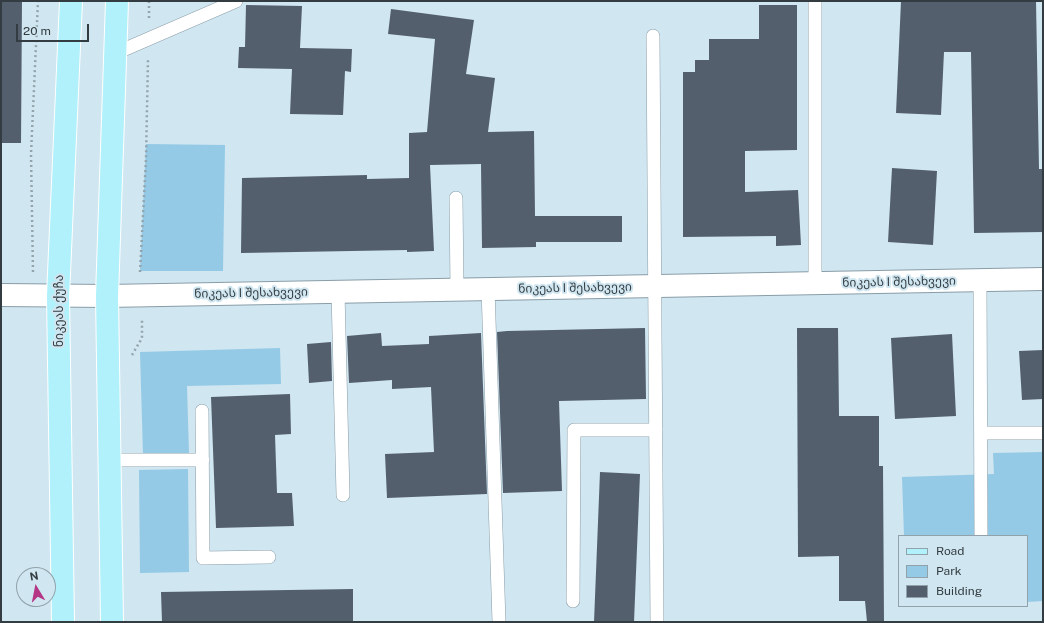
<!DOCTYPE html>
<meta charset="utf-8">
<style>
body{margin:0}
#map{position:relative;width:1044px;height:623px;overflow:hidden;background:#d0e6f1;font-family:"Public Sans",sans-serif}
canvas{display:block}
.frame{position:absolute;inset:0;border:2px solid #333c40;pointer-events:none}
.legend{position:absolute;left:898px;top:535px;width:130px;height:72px;box-sizing:border-box;background:#d0e6f1;border:1px solid #91a2aa;margin:0;padding:5px 7px;list-style:none;font-size:12px;color:#333c40}
.legend li{display:flex;align-items:center;gap:8px;height:20px}
.legend b{width:20px;border:1px solid #91a2aa}
.north{position:absolute;left:16px;top:567px;width:40px;height:40px;box-sizing:border-box;background:#d0e6f1;border:1px solid #91a2aa;border-radius:50%;rotate:350deg;font-size:11px;font-weight:700;line-height:16px;text-align:center;color:#333c40}
.north::after{content:'';display:block;margin:auto;width:14px;height:18px;background:#b43786;clip-path:polygon(50% 0,100% 100%,50% 72%,0 100%)}
.scale{position:absolute;left:16px;top:24px;width:73px;height:18px;box-sizing:border-box;border:2px solid #333c40;border-top:0;padding-left:5px;font-size:12px;line-height:14px;white-space:nowrap;color:#333c40;-webkit-text-stroke:3px #d0e6f1;paint-order:stroke}
</style>
<div id="map">
<canvas width="1044" height="623"></canvas>
<div class="frame"></div>
<ul class="legend">
<li><b style="height:5px;background:#b0f1fb"></b>Road</li>
<li><b style="height:11px;background:#94cae6"></b>Park</li>
<li><b style="height:11px;background:#545f6e"></b>Building</li>
</ul>
<div class="north">N</div>
<div class="scale">20 m</div>
</div>
<script>
const c = document.querySelector('canvas').getContext('2d');
c.lineJoin = 'round';
function paint(path, color) {
  c.fillStyle = color;
  c.fill(path, 'evenodd');
}
function poly(rows) {
  const path = new Path2D();
  for (const r of rows) {
    path.moveTo(r[0], r[1]);
    for (let i = 2; i < r.length; i += 2) path.lineTo(r[i], r[i + 1]);
  }
  return path;
}
function strokePath(path, color, width, dash) {
  c.strokeStyle = color;
  c.lineWidth = width;
  c.lineCap = dash ? 'butt' : 'round';
  c.setLineDash(dash || []);
  c.stroke(path);
}
function drawText(font, color, halo, rows, align = 'center') {
  c.font = font + ' "Public Sans","Noto Sans Georgian",sans-serif';
  c.lineWidth = 4;
  c.setLineDash([]);
  c.textBaseline = 'middle';
  c.strokeStyle = halo;
  c.fillStyle = color;
  for (const [text, x, y, turn = 0] of rows) {
    c.save();
    c.translate(x, y);
    c.rotate((+turn || 0) * Math.PI / 180);
    c.textAlign = isNaN(turn) ? turn : align;
    if (halo) c.strokeText(text, 0, 0);
    c.fillText(text, 0, 0);
    c.restore();
  }
}
const green = poly([
 [146,144,225,145,223,271,140,271],
 [280,348,281,384,187,386,189,453,143,454,140,352],
 [1043,452,1043,601,1027,602,1027,536,904,536,902,477,994,474,993,453],
 [188,469,189,572,140,573,139,470]
]);
const building = poly([
 [1,1,22,1,21,143,2,143],
 [901,1,1036,1,1039,169,1043,169,1043,232,974,233,971,52,944,52,941,115,896,113],
 [246,5,302,6,300,48,352,49,351,72,345,71,343,115,290,114,292,69,238,68,239,47,245,47],
 [759,5,797,5,797,150,745,151,745,192,798,190,801,245,776,246,776,236,683,237,683,72,695,72,695,60,709,60,709,39,759,39],
 [391,9,474,20,466,74,495,78,488,132,534,131,535,216,622,216,622,242,536,242,536,247,482,248,481,164,430,165,434,251,407,252,407,250,241,253,242,178,367,175,367,179,409,178,409,133,427,132,435,39,388,34],
 [892,168,937,171,933,245,888,242],
 [645,328,646,399,559,401,562,491,503,493,497,332,507,331],
 [797,328,838,328,839,416,879,416,879,466,883,466,884,622,867,622,865,601,839,601,839,556,798,557],
 [381,333,382,346,429,344,429,336,481,333,487,494,387,498,385,454,434,452,431,387,392,389,392,380,349,383,347,336],
 [952,334,956,416,895,419,891,338],
 [331,342,332,381,309,383,307,344],
 [1043,350,1043,399,1022,400,1019,351],
 [290,394,291,434,275,435,277,493,292,493,294,526,216,528,211,397],
 [600,472,640,474,634,622,594,622],
 [353,589,353,622,162,622,161,592]
]);
const path = poly([
 [149,18,149,1],
 [33,272,31,154,38,1],
 [140,272,146,159,148,59],
 [132,355,142,338,142,319]
]);
const service = poly([
 [653,36,657,622],
 [116,53,236,1],
 [456,198,457,290],
 [980,280,981,536],
 [815,284,815,1],
 [488,289,499,622],
 [338,292,343,495],
 [202,411,203,558,269,557],
 [981,433,1043,433],
 [109,460,203,460],
 [573,601,574,430,656,430]
]);
const tertiary = poly([
 [1,295,107,296,1043,279]
]);
const primary = poly([
 [63,622,58,296,71,1],
 [112,622,107,296,117,1]
]);
const streetNames = [
 ["ნიკეას I შესახვევი",899,282,-1],
 ["ნიკეას I შესახვევი",575,288,-1],
 ["ნიკეას I შესახვევი",251,293,-1],
 ["ნიკეას ქუჩა",59,311,-90]
];
paint(green, '#94cae6');
paint(building, '#545f6e');
strokePath(service, '#899da7', 14);
strokePath(tertiary, '#899da7', 24);
strokePath(primary, '#fff', 24);
strokePath(path, '#93a4ac', 2.5, [2, 3]);
strokePath(service, '#fff', 13);
strokePath(tertiary, '#fff', 22);
strokePath(primary, '#b0f1fb', 22);
drawText('12px', '#333c40', '#d0e6f1', streetNames);
</script>
